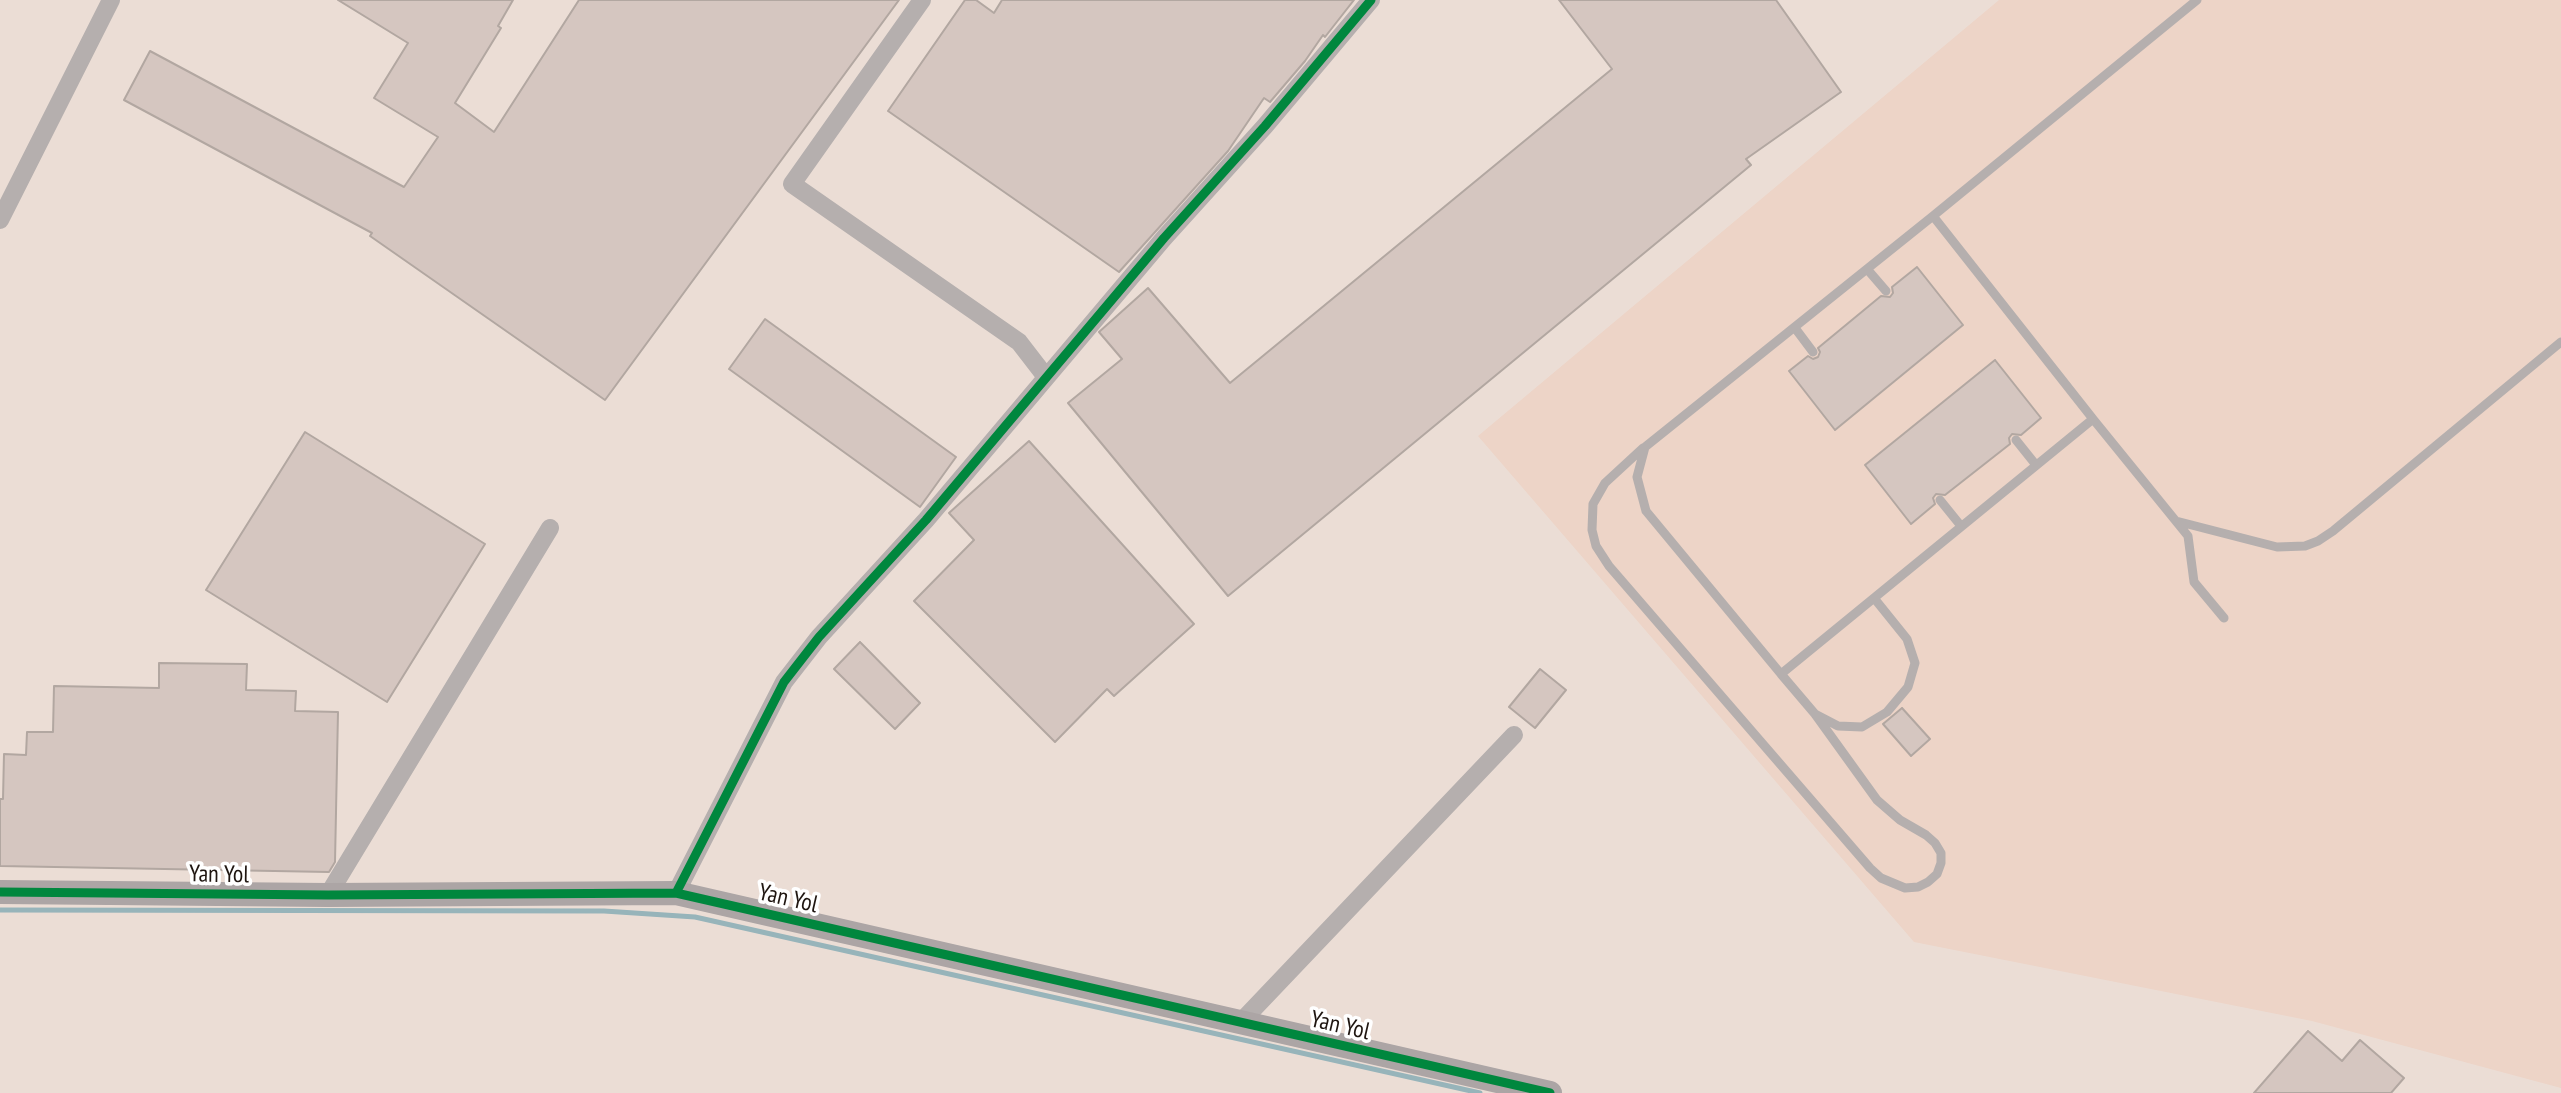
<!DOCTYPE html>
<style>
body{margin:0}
canvas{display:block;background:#ebddd5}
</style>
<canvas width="2561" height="1093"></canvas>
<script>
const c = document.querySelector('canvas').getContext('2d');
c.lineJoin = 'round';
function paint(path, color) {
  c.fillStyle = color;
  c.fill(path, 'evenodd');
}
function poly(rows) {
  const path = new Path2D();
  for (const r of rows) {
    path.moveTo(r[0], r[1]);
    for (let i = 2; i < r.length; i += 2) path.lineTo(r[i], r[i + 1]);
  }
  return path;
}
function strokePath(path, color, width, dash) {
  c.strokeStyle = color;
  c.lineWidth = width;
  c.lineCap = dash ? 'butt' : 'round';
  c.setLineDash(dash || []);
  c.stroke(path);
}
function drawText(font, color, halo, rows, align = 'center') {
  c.font = font + ' "PT Sans Narrow",sans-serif';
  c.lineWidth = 7;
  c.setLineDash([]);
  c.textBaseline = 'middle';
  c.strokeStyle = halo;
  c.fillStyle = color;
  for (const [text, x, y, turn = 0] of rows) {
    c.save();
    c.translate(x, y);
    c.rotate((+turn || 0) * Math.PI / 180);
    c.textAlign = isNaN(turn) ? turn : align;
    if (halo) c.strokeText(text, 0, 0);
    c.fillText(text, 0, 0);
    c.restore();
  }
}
const built = poly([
 [1999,0,2561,0,2561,1088,2312,1021,1914,942,1478,436]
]);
const stream = poly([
 [0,910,604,911,695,917,1480,1093]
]);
const building = poly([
 [338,0,513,0,498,26,501,28,455,103,494,132,579,0,899,0,605,400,370,236,372,233,124,100,150,51,404,187,438,137,374,98,408,43,338,0],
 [965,0,976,0,994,13,1002,0,1354,0,1325,37,1323,35,1305,61,1270,102,1264,98,1228,151,1119,272,888,111,965,0],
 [1559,0,1776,0,1841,92,1746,159,1751,165,1228,596,1068,403,1122,359,1099,332,1148,288,1230,383,1612,69,1559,0],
 [1917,267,1963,325,1835,430,1789,371,1808,356,1813,359,1818,357,1820,352,1818,348,1881,296,1890,297,1893,293,1892,287,1917,267],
 [765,319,956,457,920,507,729,369,765,319],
 [1995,360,2041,418,2021,435,2012,434,2009,438,2010,444,1945,495,1936,494,1933,498,1935,504,1911,524,1865,465,1995,360],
 [305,432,485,544,387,702,206,590,305,432],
 [1029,441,1194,624,1114,696,1107,689,1055,742,914,601,974,540,949,513,1029,441],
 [860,642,920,703,895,729,834,669,860,642],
 [159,663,247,664,246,690,296,691,295,711,338,712,335,862,329,872,0,866,0,799,3,799,4,754,26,755,27,732,53,732,54,686,159,688,159,663],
 [1540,669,1566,690,1535,728,1509,707,1540,669],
 [1902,708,1930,739,1911,756,1883,724,1902,708],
 [2308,1031,2342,1061,2360,1040,2404,1078,2391,1093,2254,1093,2308,1031]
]);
const lane = poly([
 [1933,216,2093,419,1781,674,1646,511,1637,477,1645,447,1933,216,2197,0],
 [1867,269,1886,291],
 [1795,328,1813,352],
 [2093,419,2188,536,2194,582,2224,618],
 [2016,440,2036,465],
 [1643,448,1605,483,1593,504,1592,530,1596,546,1609,566,1870,868,1881,878,1905,888,1918,887,1928,882,1937,874,1941,863,1941,853,1935,843,1926,835,1900,820,1877,800,1815,714],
 [1940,500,1961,526],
 [2176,521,2277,547,2305,546,2318,541,2333,531,2561,342],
 [1781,674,1815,714,1838,726,1862,727,1887,712,1908,687,1915,663,1907,639,1874,598]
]);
const street = poly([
 [922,0,792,184,1019,342,1046,377],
 [0,220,111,0],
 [676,893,784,682,819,637,926,520,1164,238,1265,126,1371,0],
 [328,895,550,528],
 [1240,1023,1514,735]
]);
const secondary = poly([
 [0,892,328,895,676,893,1550,1093]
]);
const cycleway = poly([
 [0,892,328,895,676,893,1550,1093],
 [676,893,784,682,819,637,926,520,1164,238,1265,126,1371,0]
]);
const streetNames = [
 ["Yan Yol",219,875,1],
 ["Yan Yol",788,899,13],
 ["Yan Yol",1340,1026,13]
];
paint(built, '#edd4c7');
strokePath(stream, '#97b4ba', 5);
paint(building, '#d5c6c0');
strokePath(building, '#b2a7a1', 2);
strokePath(lane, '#b5afae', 9);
strokePath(street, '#b5afae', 18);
strokePath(secondary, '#aca5a5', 24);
strokePath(cycleway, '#00873e', 9);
drawText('24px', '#1f1611', '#fff', streetNames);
</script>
